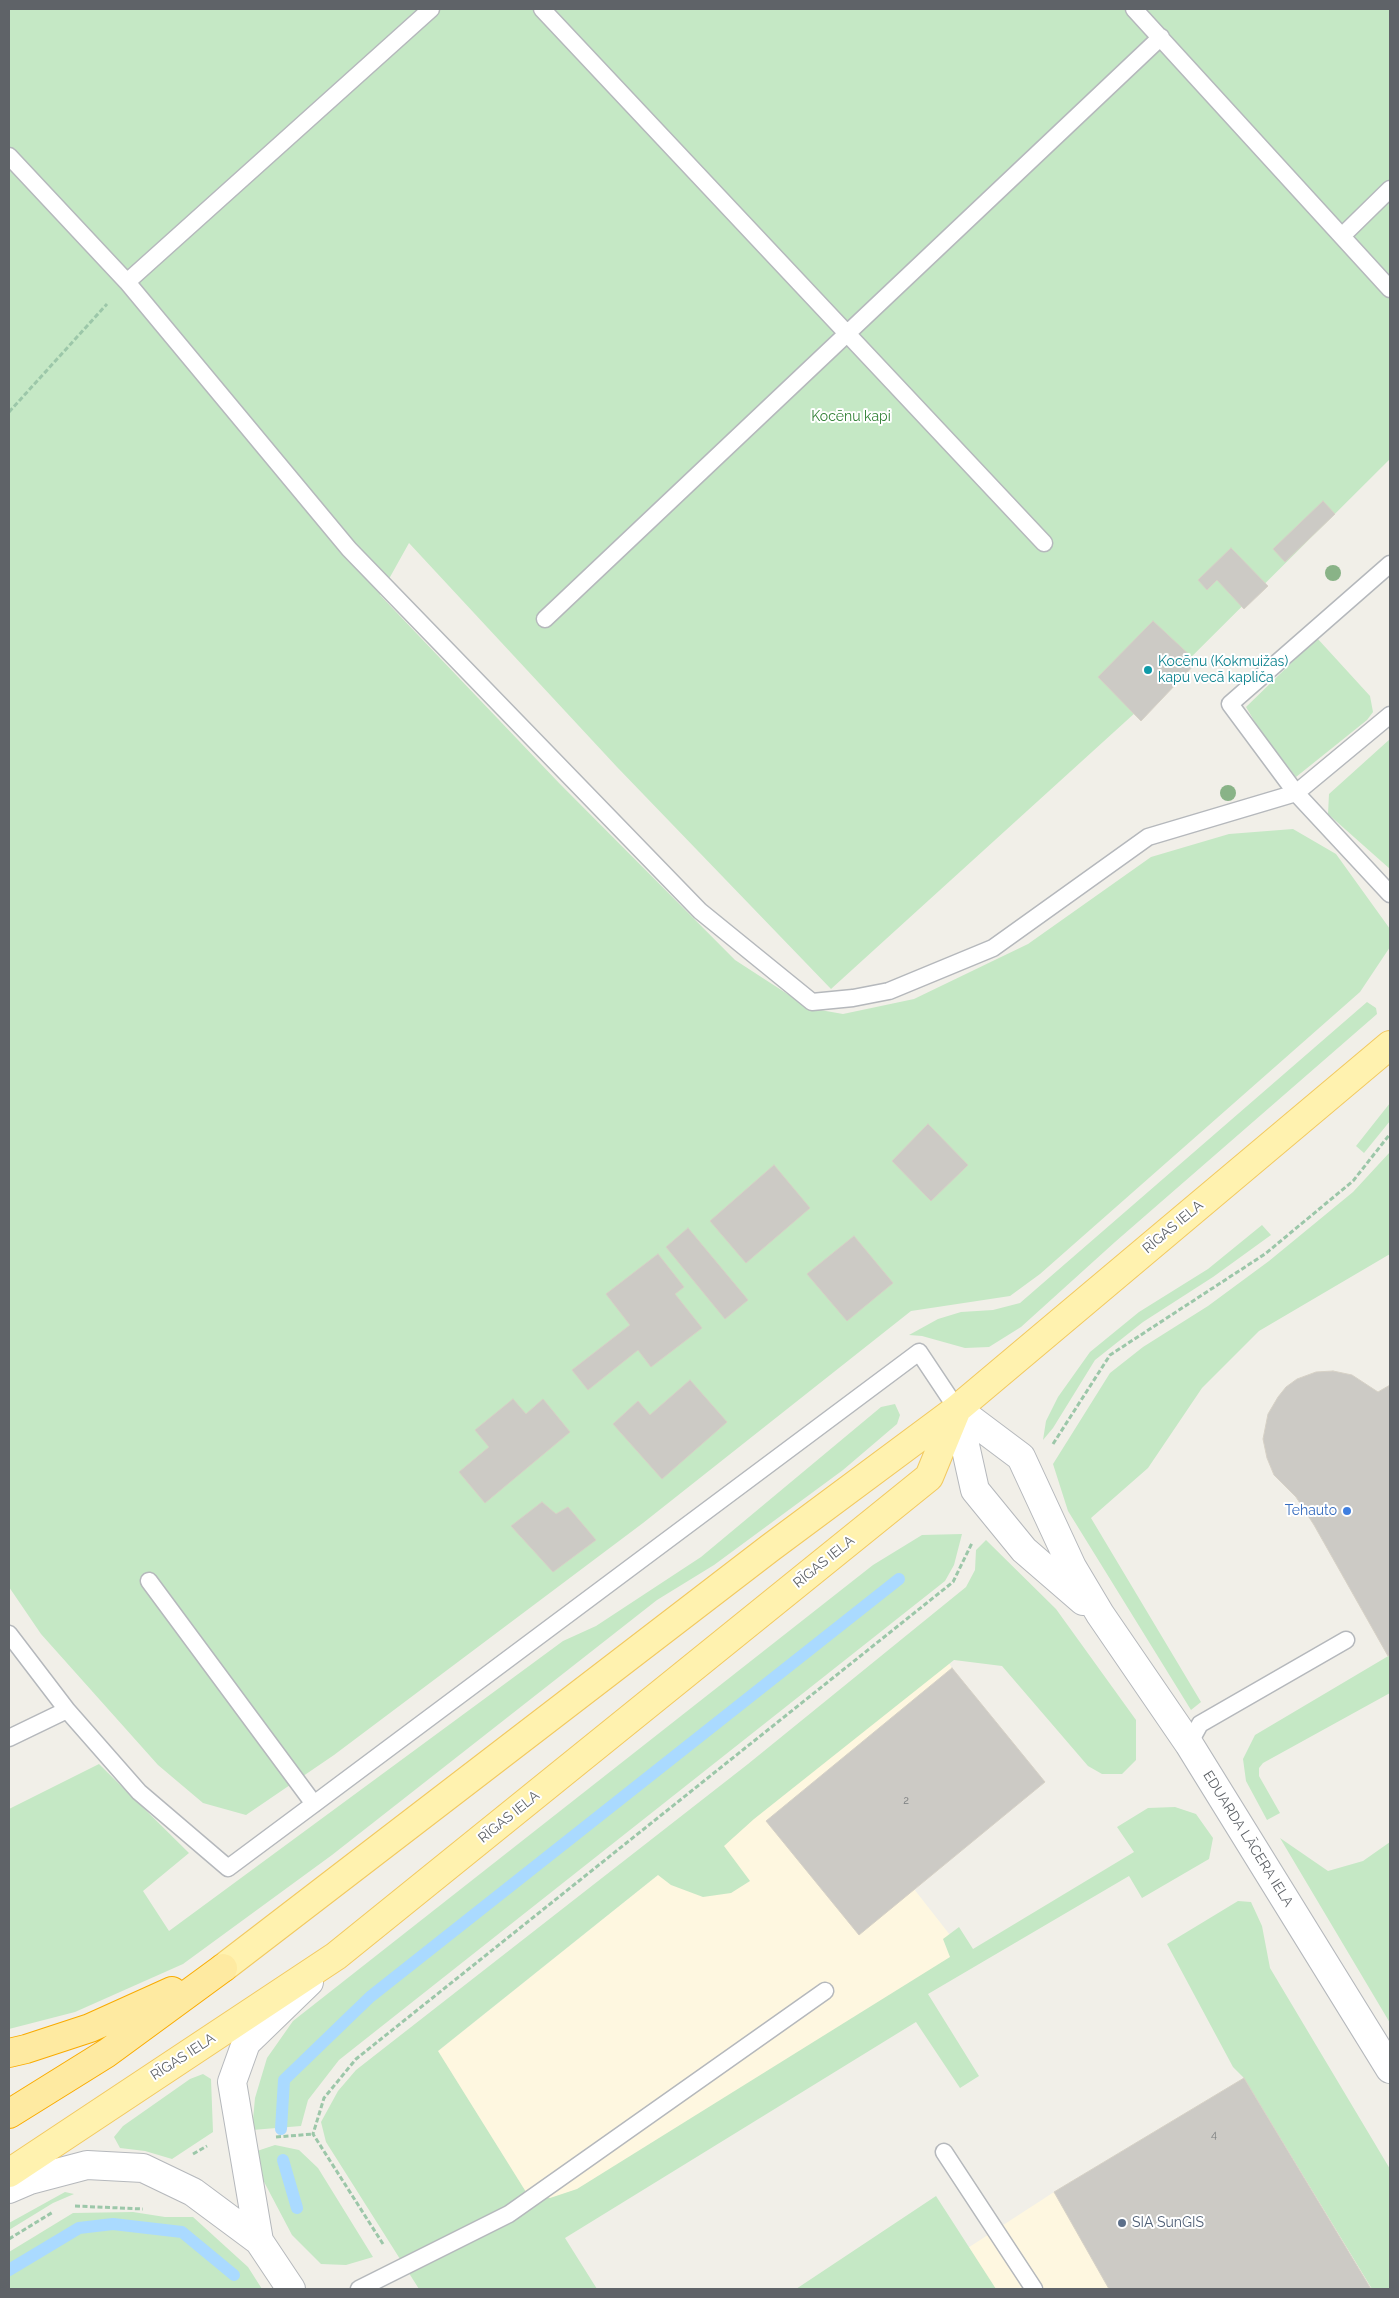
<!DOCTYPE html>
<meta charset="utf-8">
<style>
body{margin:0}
#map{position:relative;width:1399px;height:2298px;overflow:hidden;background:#f1efe8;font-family:Raleway,sans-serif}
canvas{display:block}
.frame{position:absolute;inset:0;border:10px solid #5f6368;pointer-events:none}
</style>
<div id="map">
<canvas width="1399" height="2298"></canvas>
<div class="frame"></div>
</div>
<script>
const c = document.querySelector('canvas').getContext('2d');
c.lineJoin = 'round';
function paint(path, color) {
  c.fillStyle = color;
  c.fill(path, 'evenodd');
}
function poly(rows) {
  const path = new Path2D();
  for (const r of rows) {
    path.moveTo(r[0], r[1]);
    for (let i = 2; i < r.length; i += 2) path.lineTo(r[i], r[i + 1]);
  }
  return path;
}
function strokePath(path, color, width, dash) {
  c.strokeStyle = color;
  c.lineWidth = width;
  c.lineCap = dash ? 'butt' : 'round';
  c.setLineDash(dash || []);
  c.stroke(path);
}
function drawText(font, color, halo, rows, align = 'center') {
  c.font = font + ' Raleway,sans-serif';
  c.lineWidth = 4;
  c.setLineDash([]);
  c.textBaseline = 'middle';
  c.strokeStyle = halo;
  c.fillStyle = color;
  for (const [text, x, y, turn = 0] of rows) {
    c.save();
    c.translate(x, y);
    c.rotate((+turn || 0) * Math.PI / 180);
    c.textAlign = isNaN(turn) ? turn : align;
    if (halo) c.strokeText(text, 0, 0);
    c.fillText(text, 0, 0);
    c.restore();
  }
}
const commercial = poly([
 [940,1649,952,1668,766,1821,914,1889,968,1958,525,2236,438,2051],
 [1054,2192,1109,2289,829,2289,957,2255]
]);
const green = poly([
 [9,9,1390,9,1390,459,1136,712,831,989,617,767,409,543,380,595,559,783,735,960,809,1008,843,1014,914,999,1028,944,1151,857,1229,834,1293,829,1336,854,1390,929,1390,947,1360,992,1040,1274,1010,1296,911,1311,643,1523,334,1755,246,1815,203,1803,158,1765,41,1634,9,1587],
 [1317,638,1370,696,1373,712,1367,720,1296,777,1259,729,1246,707],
 [1390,739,1390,869,1328,814,1329,794],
 [1367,1002,1376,1008,1377,1014,1115,1242,1021,1327,989,1347,965,1348,922,1336,909,1335,938,1319,961,1312,993,1310,1020,1303],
 [1390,1103,1390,1121,1364,1153,1356,1146],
 [1390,1152,1390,1254,1259,1331,1202,1388,1148,1468,1091,1518,1201,1702,1191,1710,1068,1511,1053,1464,1110,1373,1143,1347,1208,1306,1269,1261,1353,1192],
 [1262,1225,1271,1235,1213,1277,1143,1322,1095,1360,1053,1428,1043,1440,1046,1421,1058,1397,1090,1352,1139,1312,1208,1269],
 [895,1404,900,1415,897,1424,843,1470,714,1565,657,1600,332,1855,183,1964,75,2012,9,2029,9,1809,99,1764,189,1853,143,1891,169,1931,563,1641,596,1626,701,1557,881,1407],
 [962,1534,954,1565,945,1581,339,2060,308,2100,301,2126,252,2130,255,2098,267,2058,293,2021,873,1565,922,1535],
 [986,1540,1056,1609,1136,1720,1136,1760,1122,1774,1102,1774,1088,1766,1002,1666,954,1660,754,1819,724,1846,750,1881,731,1893,703,1897,671,1885,658,1875,438,2051,526,2192,550,2198,577,2189,950,1957,943,1939,959,1927,973,1949,1134,1852,1117,1827,1148,1808,1175,1807,1196,1814,1213,1838,1209,1859,1142,1898,1129,1876,928,1994,979,2076,960,2088,916,2022,565,2238,597,2289,419,2289,326,2142,321,2122,338,2091,356,2070,748,1764,966,1587,975,1570,976,1550],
 [1390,1655,1390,1693,1263,1763,1259,1768,1259,1776,1280,1813,1267,1820,1246,1781,1243,1759,1255,1735],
 [1280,1838,1328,1871,1363,1861,1390,1842,1390,2023],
 [1238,1901,1251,1902,1262,1926,1270,1968,1390,2169,1390,2289,1372,2289,1244,2078,1233,2067,1167,1944],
 [203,2074,211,2079,213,2132,172,2159,145,2151,120,2148,114,2137,123,2126,190,2079],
 [275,2145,299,2150,318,2168,373,2257,346,2265,321,2264,292,2235,262,2178,254,2152],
 [65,2192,74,2194,53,2203,9,2230,9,2223],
 [936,2196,996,2289,796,2289],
 [133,2212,165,2217,193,2217,248,2267,262,2289,9,2289,9,2252,73,2213]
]);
const stream = poly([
 [281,2129,284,2080,370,1997,899,1579],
 [283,2160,297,2208],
 [9,2270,79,2228,113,2224,182,2232,234,2275]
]);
const building = poly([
 [1323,501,1335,514,1285,562,1273,549,1323,501],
 [1231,548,1268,586,1244,609,1217,580,1207,590,1198,580,1231,548],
 [1153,621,1197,662,1141,721,1098,677,1153,621],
 [928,1124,968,1165,931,1201,892,1161,928,1124],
 [774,1165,810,1208,746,1263,710,1221,774,1165],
 [688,1228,748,1300,725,1319,666,1247,688,1228],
 [854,1236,893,1283,847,1321,807,1274,854,1236],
 [658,1254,684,1287,675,1294,702,1328,651,1367,638,1350,588,1390,572,1370,630,1325,606,1294,658,1254],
 [1333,1371,1352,1375,1378,1392,1390,1385,1390,1655,1388,1656,1314,1525,1296,1497,1274,1475,1267,1458,1263,1439,1268,1414,1278,1397,1286,1387,1297,1379,1316,1372,1333,1371],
 [690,1380,727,1422,662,1479,613,1424,638,1401,650,1415,690,1380],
 [513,1399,526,1414,543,1399,570,1432,485,1503,459,1472,489,1447,475,1430,513,1399],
 [542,1502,556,1514,568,1507,596,1540,553,1572,511,1526,542,1502],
 [952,1668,1045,1782,859,1935,766,1821,952,1668],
 [1244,2078,1371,2289,1109,2289,1054,2192,1244,2078]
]);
const path = poly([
 [9,412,107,304],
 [1053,1444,1110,1355,1265,1254,1353,1181,1390,1134],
 [276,2137,313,2134],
 [193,2154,207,2146],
 [75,2206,143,2209],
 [9,2239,53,2212],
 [383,2244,313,2134,324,2098,356,2059,953,1582,972,1543]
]);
const service = poly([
 [542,9,1044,543],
 [1134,9,1390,289],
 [9,156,127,282,349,549,700,911,812,1002,853,998,889,991,993,948,1148,837,1296,793,1390,715],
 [1342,236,1390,189],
 [127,282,431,9],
 [1390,564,1230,704,1296,793,1390,894],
 [545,619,1161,37],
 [149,1581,314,1804,919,1352,957,1409],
 [9,1634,67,1710],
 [9,1738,67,1710,139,1792,228,1868,314,1804],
 [1189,1744,1200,1724,1346,1640],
 [944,2152,1034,2289],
 [359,2289,509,2214,825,1991]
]);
const tertiary = poly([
 [957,1409,1021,1457,1072,1567,1100,1614,1189,1744,1390,2069],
 [957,1409,975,1490,1024,1550,1083,1601],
 [9,2189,30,2180,87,2165,143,2168,193,2192,259,2241],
 [291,2289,259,2241,232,2082,246,2043,309,1982]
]);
const primary = poly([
 [223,1968,770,1548,957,1409,1390,1045],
 [9,2173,336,1956,929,1477,957,1409]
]);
const trunk = poly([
 [9,2053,26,2049,90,2028,172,1991],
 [9,2114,107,2053,223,1968]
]);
const trees = [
 [1333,573],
 [1228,793]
];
const markers = [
 [1148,670,5,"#0f9aa8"],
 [1347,1511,5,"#3f7fe0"],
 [1122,2223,5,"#5c6f8a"]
];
const numberNames = [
 ["2",906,1801],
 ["4",1214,2135]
];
const parkNames = [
 ["Kocēnu kapi",851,417]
];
const cultureNames = [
 ["Kocēnu (Kokmuižas)",1158,662],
 ["kapu vecā kapliča",1158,678]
];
const streetNames = [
 ["RĪGAS IELA",1173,1227,-40],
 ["RĪGAS IELA",824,1562,-39],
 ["RĪGAS IELA",509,1817,-39],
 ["EDUARDA LĀCERA IELA",1248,1839,58],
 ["RĪGAS IELA",183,2057,-33]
];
const shopNames = [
 ["Tehauto",1337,1511]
];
const serviceNames = [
 ["SIA SunGIS",1132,2223]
];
paint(commercial, '#fef7e0');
paint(green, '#c5e8c5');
strokePath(stream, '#aadaff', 12);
paint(building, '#cccac5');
strokePath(building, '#d6d1c6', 1);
strokePath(service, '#b5b8bc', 19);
strokePath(tertiary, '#b5b8bc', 30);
strokePath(primary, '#f2c960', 30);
strokePath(trunk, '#f9ab00', 30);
strokePath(path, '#9cc7a9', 3, [5, 2.5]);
strokePath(service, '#fff', 16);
strokePath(tertiary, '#fff', 28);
strokePath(primary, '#fff2af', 28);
strokePath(trunk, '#feeaa1', 28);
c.fillStyle = '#89b387';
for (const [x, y] of trees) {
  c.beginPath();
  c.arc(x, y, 8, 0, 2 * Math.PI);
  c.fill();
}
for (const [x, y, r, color] of markers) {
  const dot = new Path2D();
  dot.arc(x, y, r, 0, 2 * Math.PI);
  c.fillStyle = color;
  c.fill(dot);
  strokePath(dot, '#fff', 2);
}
drawText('11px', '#7a7d7f', null, numberNames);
drawText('14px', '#348238', '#fff', parkNames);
drawText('14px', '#0d838f', '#fff', cultureNames, 'left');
drawText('14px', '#5f6368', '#fff', streetNames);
drawText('14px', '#366cbe', '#fff', shopNames, 'right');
drawText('14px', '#4e5e75', '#fff', serviceNames, 'left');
</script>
